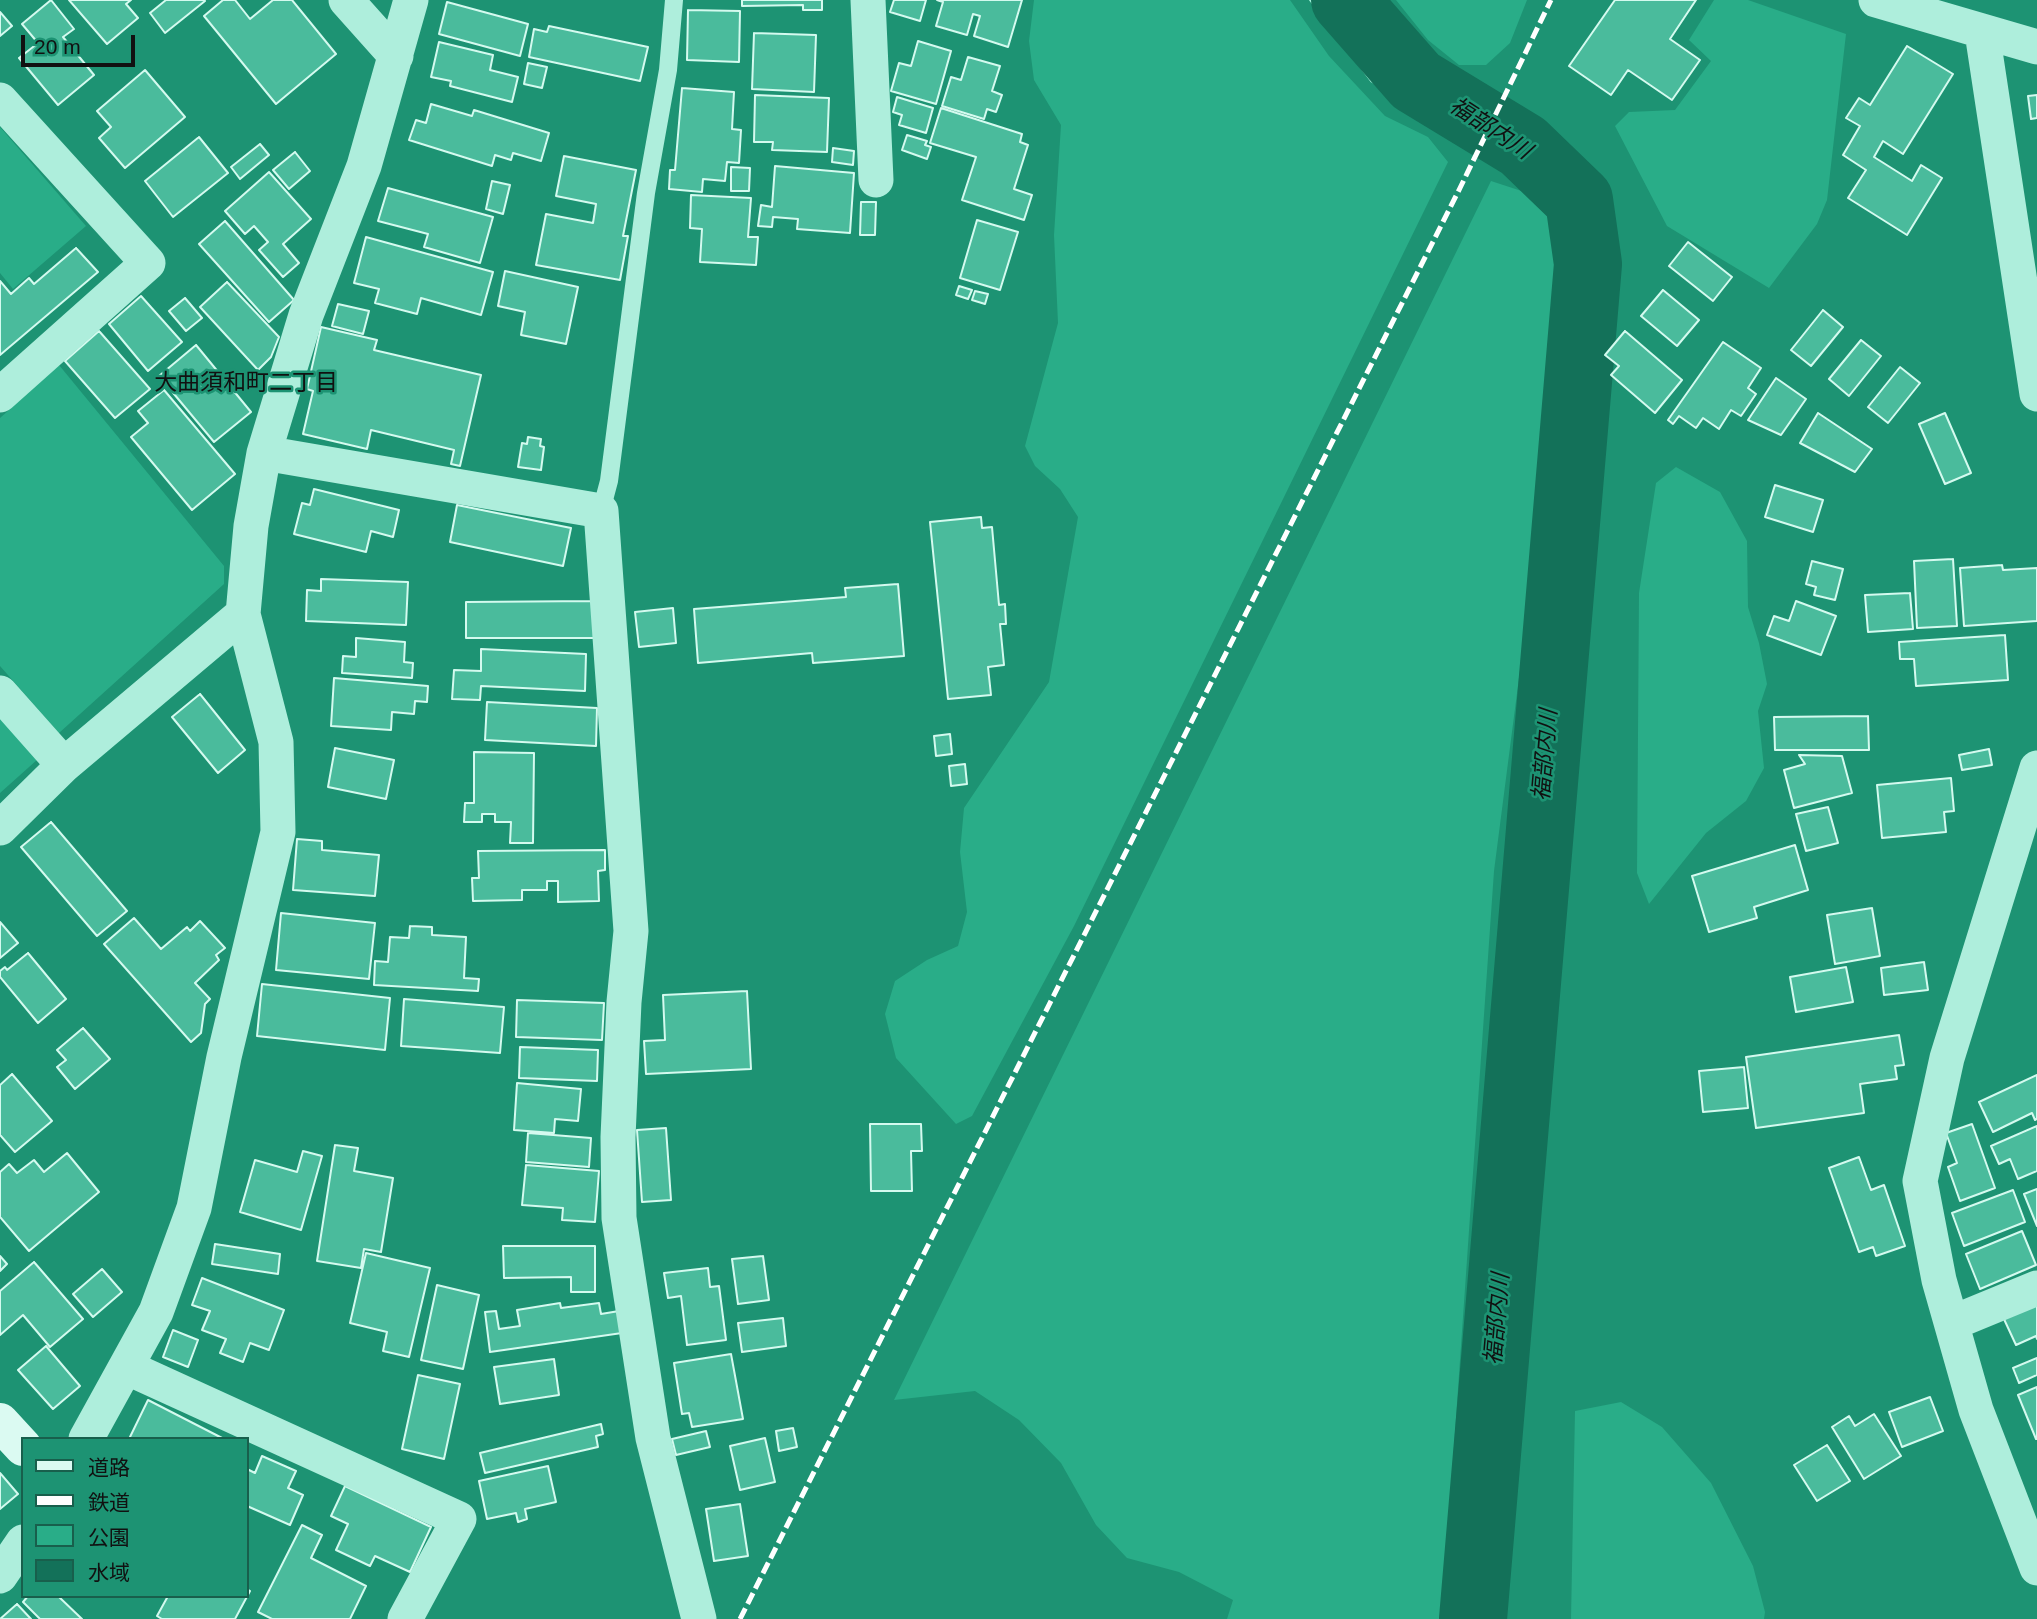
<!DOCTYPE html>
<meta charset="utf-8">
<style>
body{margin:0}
#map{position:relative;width:2037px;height:1619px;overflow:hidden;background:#1d9373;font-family:Helvetica,"Noto Sans JP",sans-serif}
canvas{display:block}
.legend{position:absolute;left:21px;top:1437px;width:228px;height:161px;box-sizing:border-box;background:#1d9373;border:2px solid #185f4c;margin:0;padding:9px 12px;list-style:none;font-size:21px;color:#111}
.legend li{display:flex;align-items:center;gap:14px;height:35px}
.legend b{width:35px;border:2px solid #185f4c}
.scale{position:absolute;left:21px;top:35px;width:114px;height:32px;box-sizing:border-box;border:4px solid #111;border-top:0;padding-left:9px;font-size:21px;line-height:24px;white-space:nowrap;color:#111;-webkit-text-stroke:5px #1d9373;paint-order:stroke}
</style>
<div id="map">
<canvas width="2037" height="1619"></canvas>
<ul class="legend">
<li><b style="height:9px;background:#dbfaf2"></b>道路</li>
<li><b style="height:9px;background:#fff"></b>鉄道</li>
<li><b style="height:19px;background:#29ad88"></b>公園</li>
<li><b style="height:19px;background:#137159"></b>水域</li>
</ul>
<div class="scale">20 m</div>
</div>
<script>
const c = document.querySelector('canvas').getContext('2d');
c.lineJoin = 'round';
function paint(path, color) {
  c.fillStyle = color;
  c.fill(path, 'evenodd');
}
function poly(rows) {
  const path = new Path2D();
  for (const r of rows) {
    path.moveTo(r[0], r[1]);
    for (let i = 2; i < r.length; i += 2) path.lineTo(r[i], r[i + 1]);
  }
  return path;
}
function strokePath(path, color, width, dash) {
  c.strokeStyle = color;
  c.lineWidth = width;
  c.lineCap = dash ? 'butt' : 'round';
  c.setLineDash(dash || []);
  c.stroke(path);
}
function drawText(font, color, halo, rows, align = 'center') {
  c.font = font + ' Helvetica,"Noto Sans JP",sans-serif';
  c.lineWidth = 5;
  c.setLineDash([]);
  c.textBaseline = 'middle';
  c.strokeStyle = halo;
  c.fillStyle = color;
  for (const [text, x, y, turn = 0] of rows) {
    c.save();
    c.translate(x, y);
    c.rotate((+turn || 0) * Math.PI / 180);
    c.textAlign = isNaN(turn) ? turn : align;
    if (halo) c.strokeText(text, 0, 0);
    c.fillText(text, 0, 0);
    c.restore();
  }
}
const green = poly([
 [1034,0,1290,0,1329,56,1385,116,1428,137,1448,162,1074,926,972,1116,956,1124,896,1058,885,1014,895,981,927,960,958,946,967,912,960,852,964,808,1049,682,1078,517,1060,489,1035,466,1025,446,1058,323,1054,235,1061,125,1034,80,1029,41],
 [1396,0,1527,0,1510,43,1486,65,1459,65,1428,40],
 [1714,0,1748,0,1846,34,1827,200,1817,224,1769,288,1667,226,1615,126,1629,112,1675,110,1711,61,1689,40],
 [0,127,86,226,13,289,0,273],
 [1491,181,1543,198,1573,260,1494,871,1442,1619,1227,1619,1233,1600,1179,1572,1127,1558,1096,1525,1061,1463,1019,1420,975,1391,894,1400],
 [59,365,224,566,224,584,59,733,0,666,0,418],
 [1676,467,1720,492,1747,541,1748,607,1759,643,1767,684,1758,711,1764,768,1746,801,1706,833,1649,904,1637,873,1639,593,1656,483],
 [0,716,38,759,0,793],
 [1621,1402,1662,1427,1711,1483,1753,1566,1765,1612,1764,1619,1571,1619,1575,1411]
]);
const water = poly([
 [1310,0,1374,0,1415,51,1445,77,1486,88,1465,133,1371,81,1310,0]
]);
const river = poly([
 [1345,0,1416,81,1523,146,1579,200,1588,264,1473,1619]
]);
const building = poly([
 [51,0,74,29,63,37,94,75,58,105,19,58,38,43,22,24,51,0],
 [69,0,131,0,126,4,138,18,107,44,69,0],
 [166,0,204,0,205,1,165,33,150,13,166,0],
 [223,0,235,0,250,19,273,0,292,0,336,54,276,104,204,16,223,0],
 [742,0,822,0,822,10,803,10,803,5,742,6,742,0],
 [894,0,926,0,920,21,890,12,894,0],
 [937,0,1022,0,1008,47,974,36,980,16,973,14,967,35,936,26,943,2,937,0],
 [1615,0,1696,0,1670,39,1700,60,1672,100,1628,70,1611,95,1569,66,1615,0],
 [447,2,528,24,520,56,439,34,447,2],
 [688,10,740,11,739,62,687,60,688,10],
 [0,12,12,26,0,36,0,12],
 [549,26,648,47,640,81,529,57,534,29,547,32,549,26],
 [754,33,816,35,814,92,752,89,754,33],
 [918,41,951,51,936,104,891,91,899,63,911,66,918,41],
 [439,42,493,55,490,70,518,77,512,102,450,86,451,81,431,77,439,42],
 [1907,46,1953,74,1903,154,1883,141,1874,157,1912,181,1921,165,1942,178,1907,235,1848,198,1866,170,1843,155,1860,126,1846,118,1859,98,1870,105,1907,46],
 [968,57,1000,66,992,91,1002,95,996,112,987,109,984,119,942,106,951,77,961,80,968,57],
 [528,63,547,67,542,88,524,84,528,63],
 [145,70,185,117,125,168,99,138,111,127,97,111,145,70],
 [682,88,734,92,732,129,741,130,739,163,727,162,725,181,703,179,702,192,669,189,670,170,675,170,682,88],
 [755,95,829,98,827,152,772,150,773,142,754,142,755,95],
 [2037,95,2037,118,2031,119,2028,96,2037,95],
 [897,97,933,108,926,133,899,125,902,115,893,112,897,97],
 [431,104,472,116,474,110,549,133,541,161,513,153,511,160,495,155,492,166,409,140,416,120,426,123,431,104],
 [941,108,1022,134,1020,142,1028,145,1014,189,1032,195,1024,220,962,200,976,157,930,143,941,108],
 [907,135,927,141,925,145,931,147,927,159,902,150,907,135],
 [199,137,228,173,173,217,145,181,199,137],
 [260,144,269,155,240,179,231,167,260,144],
 [833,148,854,151,853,165,832,162,833,148],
 [295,152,310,171,289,189,273,170,295,152],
 [564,156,636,170,623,236,628,236,620,280,536,265,546,214,593,223,596,204,556,196,564,156],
 [775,166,854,173,850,233,797,229,798,219,773,217,772,227,758,226,761,205,772,207,775,166],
 [731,167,750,168,749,191,731,191,731,167],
 [269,172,311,219,283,244,299,263,283,277,259,250,268,242,254,226,245,234,225,211,269,172],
 [492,181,510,185,503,214,486,209,492,181],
 [388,188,493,217,480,263,424,247,428,234,378,221,388,188],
 [691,195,751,198,748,237,758,237,756,265,700,262,702,229,690,228,691,195],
 [861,202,876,202,875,235,860,235,861,202],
 [977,220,1018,232,1000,290,960,278,977,220],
 [225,221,294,300,269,322,199,244,225,221],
 [366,237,493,272,481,315,421,298,417,314,375,303,379,289,354,283,366,237],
 [1688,242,1732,277,1713,301,1669,266,1688,242],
 [76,248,98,272,0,355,0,281,11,294,29,278,34,284,76,248],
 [505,271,578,287,566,344,521,335,525,312,498,306,505,271],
 [227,282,279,337,271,357,258,370,200,307,227,282],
 [959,286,972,290,968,299,956,295,959,286],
 [1663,290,1699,320,1677,346,1641,316,1663,290],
 [975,291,988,294,985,304,972,300,975,291],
 [141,296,182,342,148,371,109,324,141,296],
 [185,298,202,318,186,331,169,311,185,298],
 [338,304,369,311,363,334,332,326,338,304],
 [1823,310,1843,327,1811,366,1791,350,1823,310],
 [321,327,377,340,374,350,481,375,460,466,451,464,454,450,371,430,367,449,303,434,313,391,307,389,321,327],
 [99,331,150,389,115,418,65,361,99,331],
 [1625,331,1682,380,1655,413,1611,375,1619,366,1605,355,1625,331],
 [1861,340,1881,356,1849,396,1829,379,1861,340],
 [1723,342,1761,368,1748,388,1756,394,1741,416,1731,410,1719,429,1703,418,1696,428,1679,416,1673,424,1668,420,1723,342],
 [196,345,251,412,214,442,159,376,196,345],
 [1900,367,1920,383,1888,423,1868,407,1900,367],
 [1776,378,1806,399,1781,435,1748,420,1776,378],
 [164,390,235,474,192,510,131,437,148,423,138,411,164,390],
 [1818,413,1872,449,1855,472,1800,443,1818,413],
 [1945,413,1971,473,1945,484,1919,424,1945,413],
 [528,437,541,439,540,446,544,447,541,470,518,467,522,443,527,444,528,437],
 [1775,485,1823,500,1813,532,1765,517,1775,485],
 [314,489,399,510,393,537,371,531,366,552,294,534,302,503,310,505,314,489],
 [457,505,571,528,563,566,450,542,457,505],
 [981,517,982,528,992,527,999,605,1005,604,1006,624,1000,624,1004,665,988,667,991,695,948,699,930,522,981,517],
 [1953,559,1957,626,1917,628,1914,561,1953,559],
 [1812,561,1843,569,1835,600,1814,595,1816,587,1806,584,1812,561],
 [2002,565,2003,570,2037,568,2037,621,1964,626,1960,568,2002,565],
 [321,579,408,582,406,625,306,621,307,590,321,591,321,579],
 [898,584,904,656,813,663,812,653,698,663,694,609,846,597,845,588,898,584],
 [1910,593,1913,629,1868,632,1865,595,1910,593],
 [595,601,596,638,466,638,466,602,595,601],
 [1796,601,1836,616,1821,655,1767,635,1774,616,1789,621,1796,601],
 [673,608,676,643,639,647,635,612,673,608],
 [2005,635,2008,680,1916,686,1914,659,1900,659,1899,642,2005,635],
 [356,638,405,642,404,662,413,663,412,678,342,673,343,656,356,657,356,638],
 [481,649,586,654,585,691,481,686,480,700,452,699,454,670,481,671,481,649],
 [334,678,428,686,427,702,415,701,414,714,392,712,391,730,331,726,334,678],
 [200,694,245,750,218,773,172,717,200,694],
 [487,702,597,708,596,746,485,740,487,702],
 [1868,716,1869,750,1775,750,1774,717,1868,716],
 [950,734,952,754,936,756,934,736,950,734],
 [335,748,394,760,386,799,328,787,335,748],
 [1989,749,1992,765,1962,770,1959,755,1989,749],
 [474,752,534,753,533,843,510,843,511,822,495,822,495,814,482,814,482,822,464,822,465,803,474,803,474,752],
 [1799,755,1842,756,1852,793,1794,808,1784,770,1805,764,1799,755],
 [965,764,967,784,951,786,949,766,965,764],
 [1951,778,1954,811,1944,812,1946,832,1882,838,1877,785,1951,778],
 [1828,807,1838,843,1806,851,1796,814,1828,807],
 [51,822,127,911,97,936,21,847,51,822],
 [297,839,322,841,322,850,379,855,375,896,293,890,297,839],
 [1795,845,1808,890,1754,907,1757,918,1709,932,1692,876,1795,845],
 [605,850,605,870,598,871,599,901,558,902,558,881,547,881,547,890,522,890,522,900,473,901,472,878,479,878,478,851,605,850],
 [1872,908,1880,956,1835,964,1827,915,1872,908],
 [281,913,375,923,369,979,276,970,281,913],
 [134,918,161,949,187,927,190,931,200,921,225,948,216,955,219,960,195,983,210,999,205,1004,201,1033,191,1042,104,944,134,918],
 [0,922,18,943,0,958,0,922],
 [410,926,432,927,432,935,466,937,464,978,479,979,478,991,374,985,375,961,388,962,390,937,409,938,410,926],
 [28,953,66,999,38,1023,0,977,0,971,5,967,7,970,28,953],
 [1924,962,1928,990,1884,995,1881,968,1924,962],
 [1846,967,1853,1002,1796,1012,1790,977,1846,967],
 [262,984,390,998,385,1050,257,1036,262,984],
 [747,991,751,1069,646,1074,644,1041,665,1040,663,995,747,991],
 [404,999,504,1007,500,1053,401,1046,404,999],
 [517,1000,604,1003,602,1040,516,1037,517,1000],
 [83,1028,110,1059,75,1089,57,1067,66,1060,57,1050,83,1028],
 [1899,1035,1904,1065,1895,1066,1897,1079,1860,1084,1864,1113,1756,1128,1746,1057,1899,1035],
 [520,1047,598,1050,597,1081,519,1078,520,1047],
 [1744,1067,1748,1108,1703,1112,1699,1071,1744,1067],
 [12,1074,52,1121,15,1152,0,1135,0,1085,12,1074],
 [2037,1075,2037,1119,2035,1120,2032,1113,1993,1132,1979,1102,2037,1075],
 [517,1083,581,1089,578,1121,555,1119,554,1133,514,1130,517,1083],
 [870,1124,921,1124,922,1151,911,1151,912,1191,871,1191,870,1124],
 [1972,1124,1995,1188,1960,1201,1948,1167,1957,1163,1946,1133,1972,1124],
 [2037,1126,2037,1171,2018,1179,2010,1159,1999,1164,1991,1146,2037,1126],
 [666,1128,671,1200,642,1202,637,1130,666,1128],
 [528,1133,591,1138,589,1167,526,1162,528,1133],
 [335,1145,358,1148,354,1171,393,1178,381,1252,364,1249,361,1268,317,1261,335,1145],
 [303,1151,322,1156,301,1230,240,1212,255,1160,297,1172,303,1151],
 [67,1153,99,1192,29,1251,0,1217,0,1172,9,1164,17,1173,34,1160,44,1172,67,1153],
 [1859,1157,1871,1190,1884,1185,1905,1246,1876,1256,1873,1247,1859,1252,1829,1168,1859,1157],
 [526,1165,599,1171,595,1222,562,1220,563,1208,522,1205,526,1165],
 [2037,1189,2037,1226,2024,1194,2037,1189],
 [2013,1190,2025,1222,1964,1246,1952,1213,2013,1190],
 [2022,1231,2036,1265,1980,1289,1966,1254,2022,1231],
 [215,1244,280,1254,278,1274,212,1264,215,1244],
 [503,1246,595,1246,595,1292,571,1292,571,1277,504,1278,503,1246],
 [366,1253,430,1268,409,1357,383,1351,387,1332,350,1323,366,1253],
 [0,1256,7,1264,0,1271,0,1256],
 [763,1256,769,1300,738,1304,732,1259,763,1256],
 [34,1262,83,1319,50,1347,23,1315,0,1335,0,1291,34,1262],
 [708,1268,710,1287,719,1286,726,1340,687,1345,681,1296,668,1298,664,1273,708,1268],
 [102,1269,122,1292,93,1317,73,1294,102,1269],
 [202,1278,284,1310,269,1350,250,1343,243,1362,220,1353,226,1339,202,1330,210,1311,192,1305,202,1278],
 [437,1285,479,1295,463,1369,421,1360,437,1285],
 [2037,1302,2037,1339,2036,1336,2016,1345,2003,1317,2037,1302],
 [560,1303,561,1308,599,1303,601,1314,619,1311,622,1333,490,1352,485,1312,496,1311,499,1329,520,1326,517,1310,560,1303],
 [783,1318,786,1346,742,1352,738,1323,783,1318],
 [173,1330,198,1340,188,1367,163,1357,173,1330],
 [46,1346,80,1386,53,1409,18,1370,46,1346],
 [731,1354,743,1419,692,1427,689,1413,682,1414,674,1363,731,1354],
 [2037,1358,2037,1375,2019,1383,2013,1368,2037,1358],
 [554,1359,559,1395,500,1404,494,1367,554,1359],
 [418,1375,460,1384,444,1459,402,1449,418,1375],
 [2037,1387,2037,1439,2036,1439,2018,1395,2037,1387],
 [1930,1397,1943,1431,1902,1447,1889,1412,1930,1397],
 [148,1400,224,1439,129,1439,148,1400],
 [1874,1414,1901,1456,1864,1479,1832,1427,1849,1416,1855,1426,1874,1414],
 [601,1424,603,1434,596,1436,598,1447,485,1473,480,1453,601,1424],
 [793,1428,797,1447,779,1451,776,1431,793,1428],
 [706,1431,710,1447,676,1455,672,1439,706,1431],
 [765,1438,775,1482,740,1490,730,1446,765,1438],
 [1827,1445,1850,1481,1817,1501,1794,1465,1827,1445],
 [262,1456,296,1471,288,1488,303,1495,290,1525,247,1506,247,1469,255,1473,262,1456],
 [548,1466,556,1502,525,1509,527,1519,518,1522,516,1513,487,1519,479,1481,548,1466],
 [0,1473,18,1494,0,1509,0,1473],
 [345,1486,431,1527,410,1572,375,1556,370,1566,336,1550,348,1524,331,1516,345,1486],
 [740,1504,748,1556,714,1561,706,1509,740,1504],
 [302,1525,322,1535,311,1558,366,1586,350,1619,272,1619,258,1612,302,1525],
 [247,1589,250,1591,235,1619,162,1619,157,1616,168,1596,247,1596,247,1589],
 [28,1596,58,1596,82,1619,40,1619,23,1602,28,1596],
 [17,1604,31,1619,0,1619,17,1604]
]);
const lane = poly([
 [601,511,609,481,646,193,668,70,674,0]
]);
const street = poly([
 [346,0,396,56],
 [868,0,876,180],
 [1876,0,2037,47],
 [1982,32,2037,394],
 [0,100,148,263,0,395],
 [264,453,601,511,631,931,624,1002,618,1137,619,1218,653,1438,699,1619],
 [0,693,64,765],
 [2037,768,1947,1058,1920,1181,1939,1280,1976,1410,2037,1568],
 [0,828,64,765,243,614],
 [1952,1323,2037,1288],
 [126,1367,459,1519,405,1619],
 [86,1439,156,1312,194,1208,224,1057,278,832,276,742,243,614,251,526,264,453,306,315,364,166,411,0],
 [0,1576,23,1542]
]);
const secondary = poly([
 [0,1422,23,1447]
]);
const rail = poly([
 [740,1619,1460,188,1551,0]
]);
const waterNames = [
 ["福部内川",1490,129,33],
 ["福部内川",1546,755,-85],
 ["福部内川",1498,1319,-85]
];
const neighbourhoodNames = [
 ["大曲須和町二丁目",246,384]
];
paint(green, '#29ad88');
paint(water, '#137159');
strokePath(water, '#a1f0d9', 2);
strokePath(river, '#137159', 68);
paint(building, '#4abb9c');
strokePath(building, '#d4faef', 2);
strokePath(lane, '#aeeedc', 18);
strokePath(street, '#aeeedc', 35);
strokePath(secondary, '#dbfaf2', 38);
strokePath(rail, '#fff', 5, [12, 5]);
drawText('italic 23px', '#111', '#1d9373', waterNames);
drawText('23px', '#111', '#1d9373', neighbourhoodNames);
</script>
